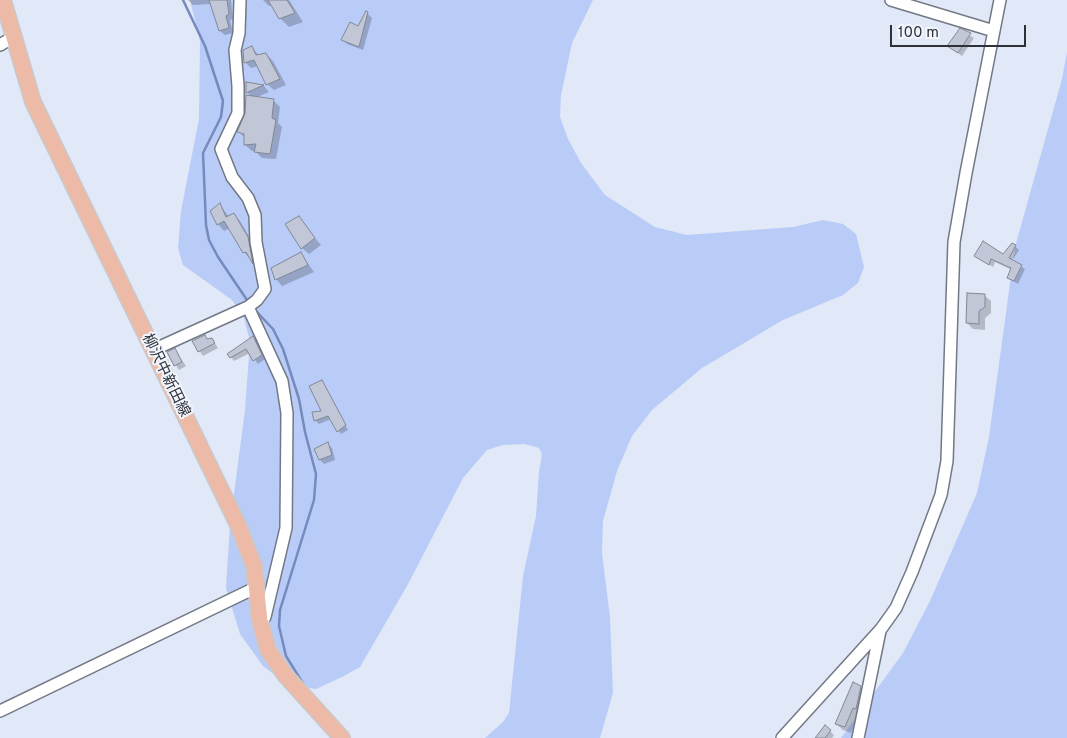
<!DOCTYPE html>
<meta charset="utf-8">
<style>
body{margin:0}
#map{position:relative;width:1067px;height:738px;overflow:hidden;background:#e1e8f7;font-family:Overpass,sans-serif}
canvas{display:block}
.scale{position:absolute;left:890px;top:25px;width:136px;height:22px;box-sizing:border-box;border:2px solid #2f3137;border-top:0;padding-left:6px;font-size:15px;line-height:18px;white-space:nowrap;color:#2f3137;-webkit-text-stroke:4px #f1f5fe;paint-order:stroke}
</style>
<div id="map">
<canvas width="1067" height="738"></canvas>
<div class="scale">100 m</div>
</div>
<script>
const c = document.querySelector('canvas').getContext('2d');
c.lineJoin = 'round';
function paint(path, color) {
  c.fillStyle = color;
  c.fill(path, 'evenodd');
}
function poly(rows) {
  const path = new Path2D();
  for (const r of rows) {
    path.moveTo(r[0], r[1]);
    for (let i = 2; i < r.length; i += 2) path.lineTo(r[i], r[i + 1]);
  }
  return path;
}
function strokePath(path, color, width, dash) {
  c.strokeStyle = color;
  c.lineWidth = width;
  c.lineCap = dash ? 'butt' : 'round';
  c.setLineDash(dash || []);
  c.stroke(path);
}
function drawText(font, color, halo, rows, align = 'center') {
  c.font = font + ' Overpass,"Noto Sans JP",sans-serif';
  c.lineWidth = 4;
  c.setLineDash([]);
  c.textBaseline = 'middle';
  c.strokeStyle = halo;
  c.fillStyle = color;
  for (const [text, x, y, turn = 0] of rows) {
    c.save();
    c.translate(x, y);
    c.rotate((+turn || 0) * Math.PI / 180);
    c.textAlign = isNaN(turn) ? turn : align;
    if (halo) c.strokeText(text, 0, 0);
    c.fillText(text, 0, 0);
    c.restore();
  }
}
const green = poly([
 [190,0,593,0,572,43,561,95,560,117,568,139,581,163,605,195,655,227,687,235,793,227,823,220,843,224,856,234,864,267,858,283,843,295,783,320,702,368,652,410,632,436,617,471,603,521,602,553,610,617,613,693,600,738,485,738,503,722,509,713,523,576,536,516,539,472,542,454,539,448,525,444,503,445,487,450,463,478,407,586,360,667,344,676,316,689,289,685,263,666,240,634,226,588,230,524,245,410,250,341,243,315,232,300,183,265,178,248,181,211,199,119,200,41],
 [1067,52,1067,738,841,738,903,653,930,601,977,493,989,437,1015,247,1062,79]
]);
const shadow = poly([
 [188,0,231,0,233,19,230,20,233,33,225,35,220,31,211,4,193,5],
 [263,0,289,0,303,22,289,27,280,18,273,5,269,6],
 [367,13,372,18,363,50,347,44,343,40,358,28],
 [960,30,974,38,962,56,949,46],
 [252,47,259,56,266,54,273,61,286,85,274,90,267,84,258,66,251,68,245,62],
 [247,84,264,86,269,92,255,98,273,100,280,107,278,123,282,127,276,159,262,158,255,151,252,151,245,145,245,138,239,132,252,97,247,92],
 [220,205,229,217,234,215,240,221,254,245,258,267,244,252,230,228,224,231,218,224],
 [298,218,321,245,309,254,302,248],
 [1012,244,1019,250,1012,261,1025,269,1018,284,1008,278,1012,270,995,262,993,267,976,256,1004,256],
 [301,254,314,272,282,286,276,279],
 [984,295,991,301,991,313,985,318,985,330,973,329,967,323],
 [204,336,208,340,212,339,218,348,203,356,193,341],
 [252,338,265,359,258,364,250,353,234,361,229,354],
 [175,350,186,366,179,370,168,353],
 [322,381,348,430,341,434,331,419,319,424,315,420,323,412],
 [328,444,332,448,335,460,324,464,320,460],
 [860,687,867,693,851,733,843,730,836,724],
 [830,731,834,735,832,738,816,738]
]);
const stream = poly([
 [183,0,205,46,223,101,221,117,203,153,206,225,209,240,218,257,249,303],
 [254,309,273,329,283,349,299,399,305,432,316,474,314,500,280,610,279,626,286,656,304,685]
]);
const building = poly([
 [209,0,227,0,229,14,226,16,229,28,219,31,209,0],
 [268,0,287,0,295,13,279,19,268,0],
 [366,11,368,12,359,47,341,40,350,22,358,26,366,11],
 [960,28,971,33,958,53,947,46,960,28],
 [252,46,256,55,266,53,280,79,266,85,254,60,244,63,243,50,252,46],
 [246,82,264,85,246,93,246,82],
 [246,95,274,99,272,118,276,120,270,154,254,152,256,144,244,145,244,134,237,132,245,113,246,95],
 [220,203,226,217,234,213,248,237,253,264,246,252,243,253,224,221,217,225,210,211,220,203],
 [299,216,315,238,301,249,285,224,299,216],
 [983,241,1003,254,1012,243,1016,245,1009,258,1022,265,1014,281,1007,278,1011,268,991,259,989,265,974,256,983,241],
 [301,252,308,265,275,280,271,268,301,252],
 [967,293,985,294,985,307,979,311,979,324,966,323,967,293],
 [205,335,207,339,212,338,215,343,198,352,192,341,205,335],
 [253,336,262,355,253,361,246,349,230,358,227,354,253,336],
 [175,348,182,362,174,366,167,352,175,348],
 [322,380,346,425,337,432,328,416,314,421,312,412,321,411,309,386,322,380],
 [328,442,332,455,319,460,314,449,328,442],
 [853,682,861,686,856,709,853,708,845,727,835,724,853,682],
 [825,725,831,730,825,738,815,738,825,725]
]);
const minor = poly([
 [891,0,994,31],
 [0,45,13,37],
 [248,307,282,381,287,413,286,528,265,617,260,621],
 [153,350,248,307,257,300,265,289,256,242,255,215,248,198,232,177,221,149,238,113,238,86,235,50,239,33,240,0],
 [0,711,257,587],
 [782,738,881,629,896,608,912,572,941,495,947,461,954,242,966,173,1000,0],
 [858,738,880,631]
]);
const major = poly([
 [3,0,33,102,238,525,254,566,260,621,268,650,285,675,342,738]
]);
const streetNames = [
 ["柳沢中新田線",165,376,64]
];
paint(green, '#b9ccf8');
paint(shadow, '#0003');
strokePath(stream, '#768abd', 2.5);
paint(building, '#c1c7d6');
strokePath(building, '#828895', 1);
strokePath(minor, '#727885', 14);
strokePath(major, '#c9c9cb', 18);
strokePath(minor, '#fff', 11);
strokePath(major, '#edbaa7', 15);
drawText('15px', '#2f3137', '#f1f5fe', streetNames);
</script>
